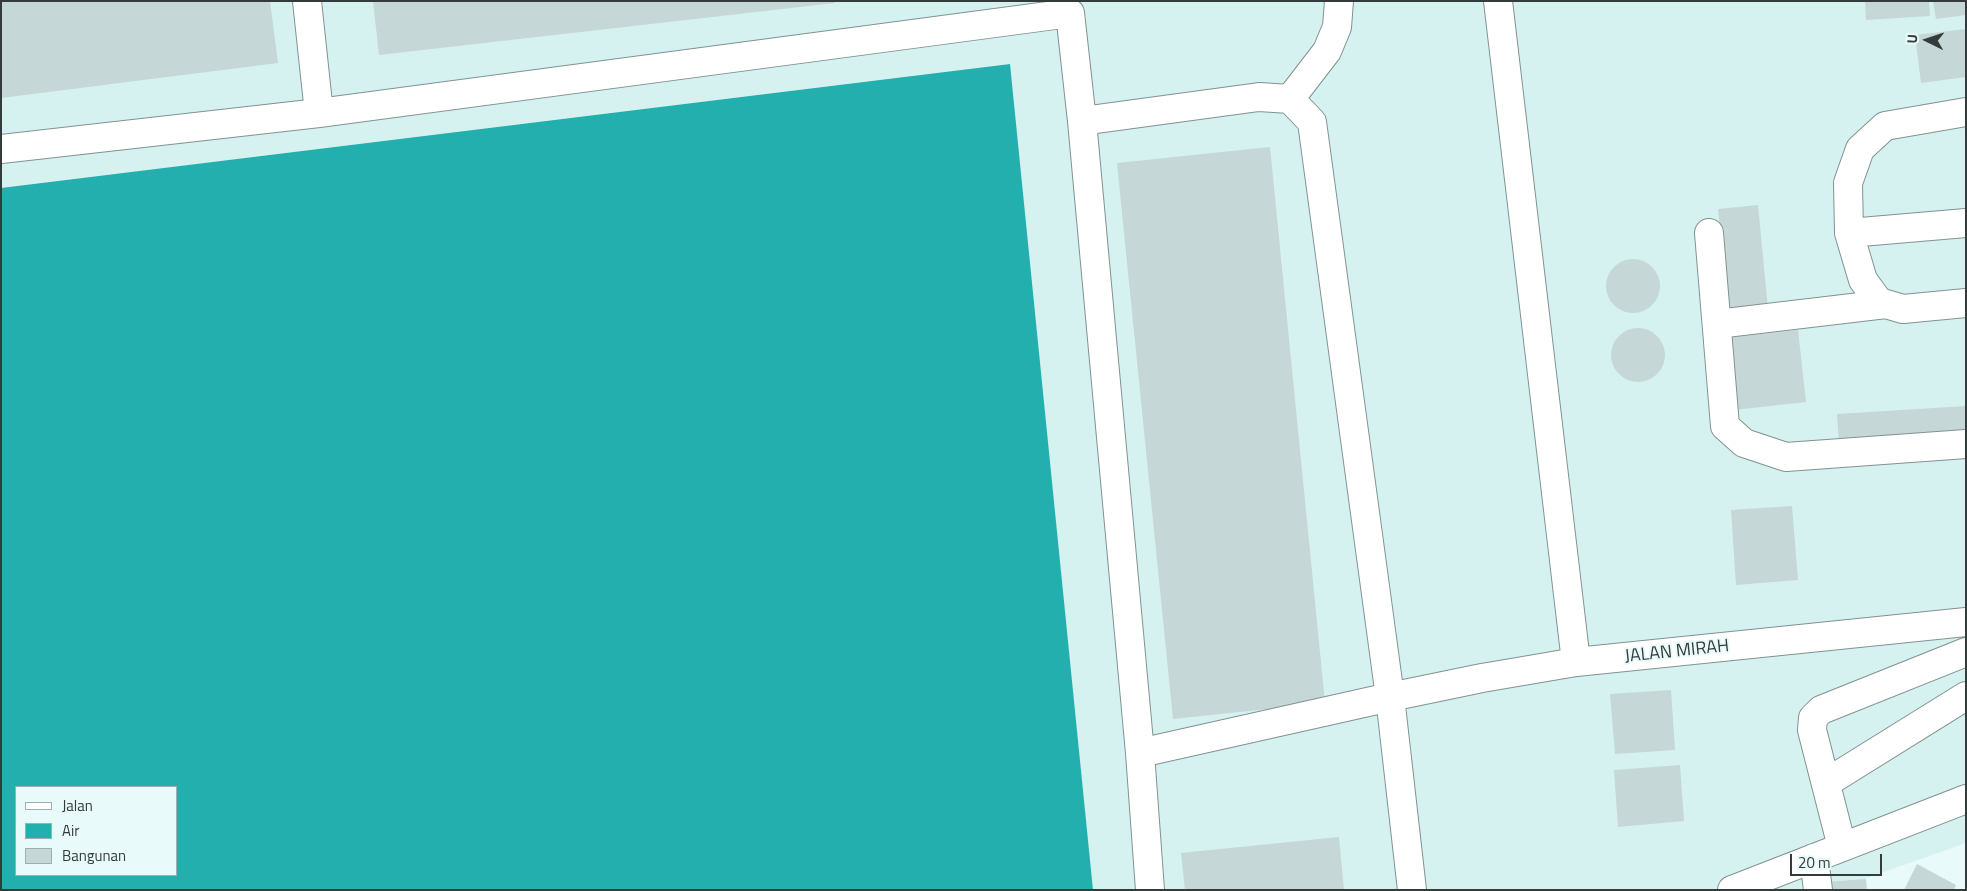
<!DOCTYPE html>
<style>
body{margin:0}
#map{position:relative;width:1967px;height:891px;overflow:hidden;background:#e8faf9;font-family:"Titillium Web",sans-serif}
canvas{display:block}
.frame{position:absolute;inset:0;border:2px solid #343b3b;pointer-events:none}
.legend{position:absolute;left:15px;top:786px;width:162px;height:90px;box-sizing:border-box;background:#e8faf9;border:1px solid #a0aead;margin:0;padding:6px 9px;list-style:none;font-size:15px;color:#343b3b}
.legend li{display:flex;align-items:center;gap:10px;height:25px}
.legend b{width:25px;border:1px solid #a0aead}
.north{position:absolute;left:1902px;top:15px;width:50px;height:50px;-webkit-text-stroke:4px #e8faf9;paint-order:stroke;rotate:274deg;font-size:14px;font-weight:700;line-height:20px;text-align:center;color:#343b3b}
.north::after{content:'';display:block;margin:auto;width:18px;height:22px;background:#343b3b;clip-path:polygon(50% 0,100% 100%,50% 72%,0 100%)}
.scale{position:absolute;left:1790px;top:854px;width:92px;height:22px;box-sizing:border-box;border:2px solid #343b3b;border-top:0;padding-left:6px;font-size:15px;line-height:18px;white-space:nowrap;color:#343b3b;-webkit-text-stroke:4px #e8faf9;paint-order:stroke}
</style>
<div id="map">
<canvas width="1967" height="891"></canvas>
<div class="frame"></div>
<ul class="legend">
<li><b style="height:6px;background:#fff"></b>Jalan</li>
<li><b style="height:14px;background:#23afad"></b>Air</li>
<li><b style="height:14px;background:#c5d7d7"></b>Bangunan</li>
</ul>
<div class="north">U</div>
<div class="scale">20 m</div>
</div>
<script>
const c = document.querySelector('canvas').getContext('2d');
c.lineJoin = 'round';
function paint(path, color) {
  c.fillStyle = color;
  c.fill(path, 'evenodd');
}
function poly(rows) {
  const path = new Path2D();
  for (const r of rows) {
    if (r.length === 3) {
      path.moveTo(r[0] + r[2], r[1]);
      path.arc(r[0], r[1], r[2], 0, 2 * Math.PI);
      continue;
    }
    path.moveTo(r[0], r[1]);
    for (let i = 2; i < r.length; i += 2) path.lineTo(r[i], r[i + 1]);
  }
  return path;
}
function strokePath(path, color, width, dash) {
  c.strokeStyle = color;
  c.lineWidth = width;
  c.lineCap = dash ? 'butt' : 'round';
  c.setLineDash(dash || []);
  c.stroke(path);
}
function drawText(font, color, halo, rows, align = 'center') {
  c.font = font + ' "Titillium Web",sans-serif';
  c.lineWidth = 4;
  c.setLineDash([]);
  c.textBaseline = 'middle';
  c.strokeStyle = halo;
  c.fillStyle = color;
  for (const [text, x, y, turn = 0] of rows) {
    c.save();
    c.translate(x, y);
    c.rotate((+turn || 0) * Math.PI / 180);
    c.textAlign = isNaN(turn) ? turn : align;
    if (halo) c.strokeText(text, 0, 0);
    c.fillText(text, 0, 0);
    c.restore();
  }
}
const built = poly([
 [1,1,1966,1,1966,843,1833,890,1093,890,1009,64,1,188]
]);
const water = poly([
 [1010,64,1093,890,1,890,1,188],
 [16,787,176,787,176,875,16,875]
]);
const building = poly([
 [1,1,270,1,278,63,1,98],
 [373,1,835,1,835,3,379,55],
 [1865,1,1929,1,1930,16,1866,20],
 [1933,1,1966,1,1966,15,1936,19],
 [1966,29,1966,77,1921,83,1915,35],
 [1270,147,1325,703,1173,719,1117,163],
 [1758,205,1768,309,1728,313,1718,209],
 [1633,286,27],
 [1638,355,27],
 [1798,330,1806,402,1734,410,1726,338],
 [1966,406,1966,437,1839,445,1837,414],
 [1792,506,1798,580,1736,585,1731,510],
 [1671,690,1675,750,1615,754,1610,694],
 [1680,765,1684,821,1618,827,1614,770],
 [1339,837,1344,890,1185,890,1181,853],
 [1917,864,1956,885,1954,890,1904,890],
 [1866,879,1867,890,1825,890,1824,882]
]);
const minor = poly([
 [307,1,319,113],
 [1498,1,1576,662],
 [1290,99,1327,51,1337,27,1339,1],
 [1966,112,1885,126,1860,149,1848,183,1849,233,1863,280,1879,302,1903,309,1966,303],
 [1082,121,1259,97,1290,99,1312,122,1390,697,1412,890],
 [1,149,319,113,1070,13,1082,121,1140,753,1150,890],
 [1709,233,1725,426,1744,443,1786,457,1966,444],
 [1849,233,1966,223],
 [1717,324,1886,304],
 [1140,753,1390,697,1482,678,1576,662,1966,622],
 [1826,783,1966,696],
 [1842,847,1812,730,1813,718,1821,710,1966,652],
 [1814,858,1818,890],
 [1732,890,1966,799]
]);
const streetNames = [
 ["JALAN MIRAH",1677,652,-6]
];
paint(built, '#d5f2f0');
paint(water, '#23afad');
paint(building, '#c5d7d7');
strokePath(minor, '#819291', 30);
strokePath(minor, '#fff', 28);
drawText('18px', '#343b3b', '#e8faf9', streetNames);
</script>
